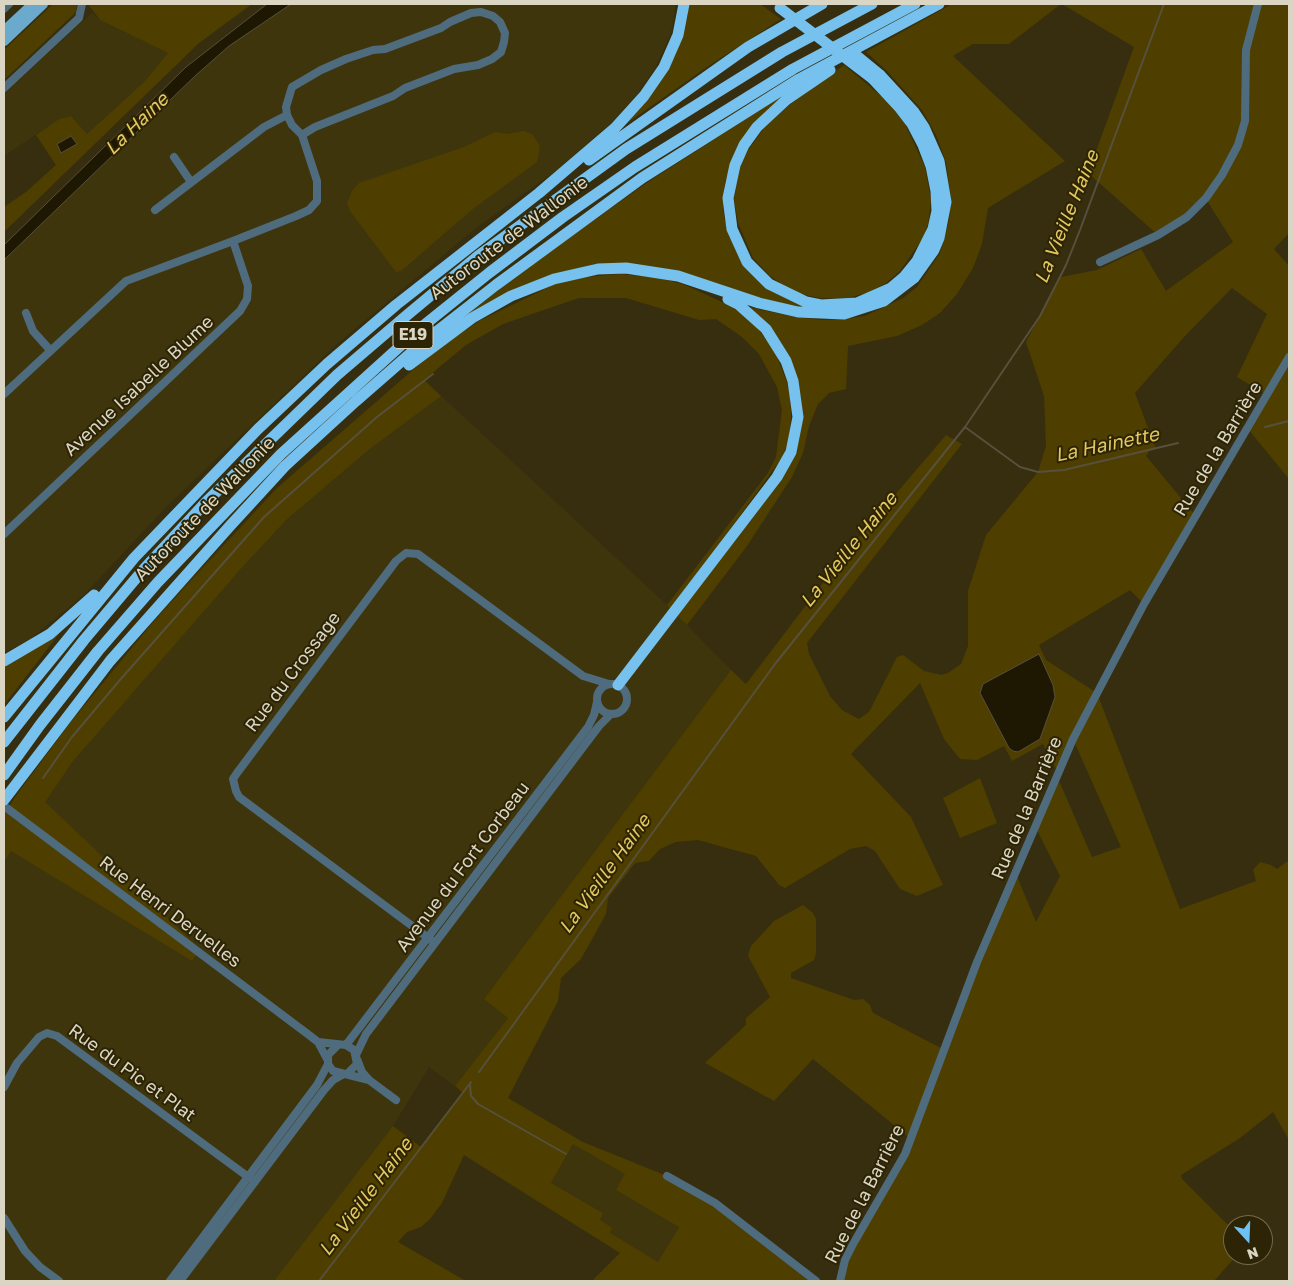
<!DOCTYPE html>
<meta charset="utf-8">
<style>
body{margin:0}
#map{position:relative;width:1293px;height:1285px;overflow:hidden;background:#362e0e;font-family:"Golos Text",sans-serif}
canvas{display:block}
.frame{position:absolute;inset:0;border:5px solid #dbd6c4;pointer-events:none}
.north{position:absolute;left:1223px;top:1215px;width:50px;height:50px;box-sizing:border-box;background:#2c2404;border:1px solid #726b51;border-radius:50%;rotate:160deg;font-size:14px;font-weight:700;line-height:20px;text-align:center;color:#dbd6c4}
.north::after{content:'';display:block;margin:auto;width:18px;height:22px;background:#6dc2f3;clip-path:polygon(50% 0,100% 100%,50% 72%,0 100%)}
</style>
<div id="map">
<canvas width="1293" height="1285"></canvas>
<div class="frame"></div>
<div class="north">N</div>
</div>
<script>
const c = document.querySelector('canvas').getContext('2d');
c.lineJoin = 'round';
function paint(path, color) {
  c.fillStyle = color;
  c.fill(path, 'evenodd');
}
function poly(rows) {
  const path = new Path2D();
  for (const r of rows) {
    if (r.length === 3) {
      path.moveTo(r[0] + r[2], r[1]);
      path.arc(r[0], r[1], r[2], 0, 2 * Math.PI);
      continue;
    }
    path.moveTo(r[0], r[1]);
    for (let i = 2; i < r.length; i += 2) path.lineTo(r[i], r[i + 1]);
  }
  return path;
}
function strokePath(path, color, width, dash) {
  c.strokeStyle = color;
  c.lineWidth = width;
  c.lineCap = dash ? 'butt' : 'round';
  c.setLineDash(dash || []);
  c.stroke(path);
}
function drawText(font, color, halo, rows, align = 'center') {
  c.font = font + ' "Golos Text",sans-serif';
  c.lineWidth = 4;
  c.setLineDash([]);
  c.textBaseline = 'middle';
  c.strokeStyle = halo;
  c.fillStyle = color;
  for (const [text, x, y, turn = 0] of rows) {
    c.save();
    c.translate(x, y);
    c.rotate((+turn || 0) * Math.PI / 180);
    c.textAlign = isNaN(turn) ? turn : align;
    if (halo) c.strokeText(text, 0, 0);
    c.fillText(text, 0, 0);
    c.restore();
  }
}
const built = poly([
 [291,4,675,4,675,10,671,33,656,66,637,95,610,124,557,170,476,228,338,343,166,507,84,595,30,639,4,653,4,260,195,76,229,46],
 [92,13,100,20,168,53,144,82,87,134,71,116,59,119,4,156,4,94],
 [424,380,667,605,731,670,484,999,508,1018,455,1086,429,1067,393,1126,274,1281,4,1281,4,814,70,723,127,653,183,587,277,488],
 [573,1144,626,1174,616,1190,679,1226,658,1262,609,1233,600,1220,603,1213,551,1183]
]);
const green = poly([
 [53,4,77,4,76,12,4,80,4,50],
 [88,4,252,4,199,43,4,232,4,207,26,192,56,165,36,135,59,119,71,116,87,134,144,82,168,53,100,20],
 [688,4,760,4,781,19,707,67,616,131,667,70,676,54,688,15],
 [952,4,1061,4,1009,44,973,44,953,56,1065,161,988,208,982,244,973,268,957,294,940,313,922,325,897,336,848,346,846,389,829,393,818,404,809,426,803,453,792,477,747,546,687,625,676,615,786,470,798,389,748,307,795,317,822,320,844,319,865,316,903,298,917,287,940,253,949,221,951,198,946,162,936,135,922,110,886,70,866,52],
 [1062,4,1289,4,1289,233,1274,249,1289,266,1289,479,1248,429,1268,396,1237,377,1267,314,1232,288,1184,337,1135,393,1156,449,1149,451,1146,456,1195,515,1144,604,1130,590,1039,645,1046,660,1097,693,1180,909,1256,881,1253,870,1260,862,1271,865,1277,869,1289,860,1289,1140,1273,1112,1240,1138,1181,1175,1182,1179,1233,1230,1233,1255,1237,1255,1214,1281,840,1281,842,1269,911,1139,813,1059,774,1101,705,1063,746,1025,746,1018,770,997,748,956,751,946,774,921,803,905,813,913,816,919,816,953,814,960,791,973,791,978,854,1000,863,999,870,1005,873,1013,943,1049,1016,874,1036,922,1060,876,1035,826,1055,779,1060,783,1092,857,1121,847,1073,739,1058,773,1043,744,1012,761,1004,746,977,760,960,759,944,739,920,683,851,754,911,817,943,885,917,896,900,889,875,851,866,846,850,849,785,888,779,885,756,856,698,840,676,842,660,849,649,861,635,863,608,898,606,914,581,959,561,978,558,1001,508,1098,583,1142,667,1176,715,1203,816,1281,592,1281,620,1253,464,1155,442,1203,430,1219,421,1227,407,1232,398,1242,466,1281,274,1281,393,1126,421,1147,436,1129,463,1093,455,1086,508,1018,484,999,731,670,746,684,848,550,946,435,962,444,807,643,809,654,830,696,842,710,859,719,869,712,897,657,903,655,924,671,941,675,948,673,961,664,968,646,968,591,986,535,1038,472,1046,446,1044,396,1026,342,1061,277,1097,270,1141,249,1166,291,1233,242,1206,199,1158,235,1088,173,1134,47],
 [573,1144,625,1174,616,1190,679,1227,658,1262,610,1233,612,1228,600,1220,603,1213,551,1183],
 [844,65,887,101,904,122,925,167,931,200,928,224,923,238,900,271,886,283,867,293,847,298,820,298,800,294,788,289,769,275,753,258,738,223,734,199,740,166,749,149,764,128,789,105],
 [817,73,738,147,725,182,723,198,724,216,729,236,746,265,820,308,785,306,684,274,594,264,449,328,549,252,645,184],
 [523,131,532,134,540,146,537,162,474,208,401,271,396,272,350,211,347,203,352,191,359,183,464,147,495,132,507,134],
 [620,274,661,278,685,285,733,307,755,325,774,350,787,382,790,394,791,417,789,441,781,459,671,610,667,605,768,473,776,457,782,410,777,387,759,354,742,337,716,319,699,320,626,298,579,298,503,324,466,345,424,380,441,396,367,451,286,520,245,564,73,761,45,802,200,949,192,961,11,851,4,862,4,814,18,793,70,723,155,620,277,488,414,369,449,341,479,321,551,286,575,278],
 [62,630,4,705,4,665],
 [980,778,997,823,960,838,943,798]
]);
const water = poly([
 [267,4,291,4,229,46,195,76,4,260,4,245,186,67,267,4],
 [71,136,77,144,61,153,57,144,71,136],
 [1039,654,1053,685,1055,697,1040,739,1018,752,1013,751,1009,748,980,693,983,684,1039,654]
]);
const stream = poly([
 [965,427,1020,467,1038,472,1064,470,1178,443],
 [1265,427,1289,421],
 [43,778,72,737,119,681,264,517,377,417,433,374],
 [479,1072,775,664,965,427,1040,316,1066,265,1080,230,1164,4],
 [470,1085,471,1096,478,1104,566,1154],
 [319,1281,471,1082]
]);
const minor = poly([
 [4,9,9,4],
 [4,88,79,18,82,4],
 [174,157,191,182],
 [155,210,264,127,287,115],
 [1100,262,1158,235,1187,217,1206,198,1222,175,1238,145,1245,121,1246,50,1258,4],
 [26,313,33,331,50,350],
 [4,394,126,281,233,241],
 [4,534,240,311,247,299,248,286,233,241,296,216,309,210,317,201,317,181,302,135,292,125,287,115,286,107,292,87,321,70,346,59,373,50,385,49,441,28,450,22,471,13,481,12,493,16,500,22,505,33,504,42,501,52,492,59,478,65,454,69,405,88,393,96,315,127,302,135],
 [612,699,15],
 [4,806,309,1035,318,1042,327,1059],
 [435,943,239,797,236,791,233,779,237,773,396,561,406,553,418,554,583,676,609,684],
 [318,1042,346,1045,354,1050,357,1064,347,1074],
 [346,1045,588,727,594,715,597,702],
 [337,1046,328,1055,328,1064,333,1071,369,1080],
 [356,1055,366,1034,435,943,599,726,611,714],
 [357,1059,362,1072,369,1080,396,1100],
 [4,1087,17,1063,39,1037,47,1033,57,1036,255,1182],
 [667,1176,715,1203,816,1281],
 [4,1218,25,1251,40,1267,59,1281],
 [170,1281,317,1085,328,1064],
 [180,1281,324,1090,333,1080,342,1075],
 [840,1281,845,1260,853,1244,905,1154,977,962,1073,739,1144,604,1289,357]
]);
const major = poly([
 [4,31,33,4],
 [4,41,43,4]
]);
const highway = poly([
 [830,70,786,100,757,127,744,145,735,165,728,198,732,229,747,262,769,284,806,302,821,305,857,303,891,288,904,277,917,261,933,229,937,211,936,191,931,166,923,145,912,124,899,107,873,79],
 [589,160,748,47,822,4],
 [409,365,472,318,511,296,554,279,598,269,626,268,678,276,759,303,798,312,844,314,884,301,914,278,934,250,939,238,946,202,939,161,924,127,914,112,880,75],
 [4,661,50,634,94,595],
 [618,685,777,477,791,452,798,417,793,381,786,361,766,329,738,304,728,299],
 [4,717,134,558,258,429,327,364,396,305,539,193,615,128,644,96,664,67,678,35,684,4],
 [4,742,84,640,143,570,206,502,337,375,406,316,478,256,626,149,782,52,872,4],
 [4,775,40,725,98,651,158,582,281,454,418,330,489,273,563,217,635,167,793,69,915,4],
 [4,800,110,661,229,527,285,466,356,401,427,339,496,285,642,178,799,79,939,4]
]);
const highwayBridge = poly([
 [780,8,873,79],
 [852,52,880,75]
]);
const shields = [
 [413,335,40]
];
const shieldNames = [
 ["E19",413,335]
];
const streetNames = [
 ["Autoroute de Wallonie",509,238,-37],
 ["Avenue Isabelle Blume",139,386,-43],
 ["Rue de la Barrière",1218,449,-59],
 ["Autoroute de Wallonie",205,509,-46],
 ["Rue du Crossage",293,672,-53],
 ["Rue de la Barrière",1027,808,-67],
 ["Avenue du Fort Corbeau",463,867,-53],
 ["Rue Henri Deruelles",170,912,37],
 ["Rue du Pic et Plat",132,1073,36],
 ["Rue de la Barrière",865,1194,-63]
];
const waterNames = [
 ["La Haine",137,124,-44],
 ["La Vieille Haine",1067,217,-68],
 ["La Hainette",1107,445,-12],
 ["La Vieille Haine",849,550,-51],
 ["La Vieille Haine",605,874,-54],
 ["La Vieille Haine",366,1197,-53]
];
paint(built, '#3f350d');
paint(green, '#4e3f00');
paint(water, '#1e1702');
strokePath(water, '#57503c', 1);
strokePath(stream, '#57503c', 2);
strokePath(minor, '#4f6c7e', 8);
strokePath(major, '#6ba9cd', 10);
strokePath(highway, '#76c1ed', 11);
strokePath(highwayBridge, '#76c1ed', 11);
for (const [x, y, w] of shields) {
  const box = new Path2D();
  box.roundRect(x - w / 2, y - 13.5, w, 27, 4);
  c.fillStyle = '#2c2404';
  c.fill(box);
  strokePath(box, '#dbd6c4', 1);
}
drawText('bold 16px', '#dbd6c4', null, shieldNames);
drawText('18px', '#dbd6c4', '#2c2404', streetNames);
drawText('italic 19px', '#e3c75f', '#2c2404', waterNames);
</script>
